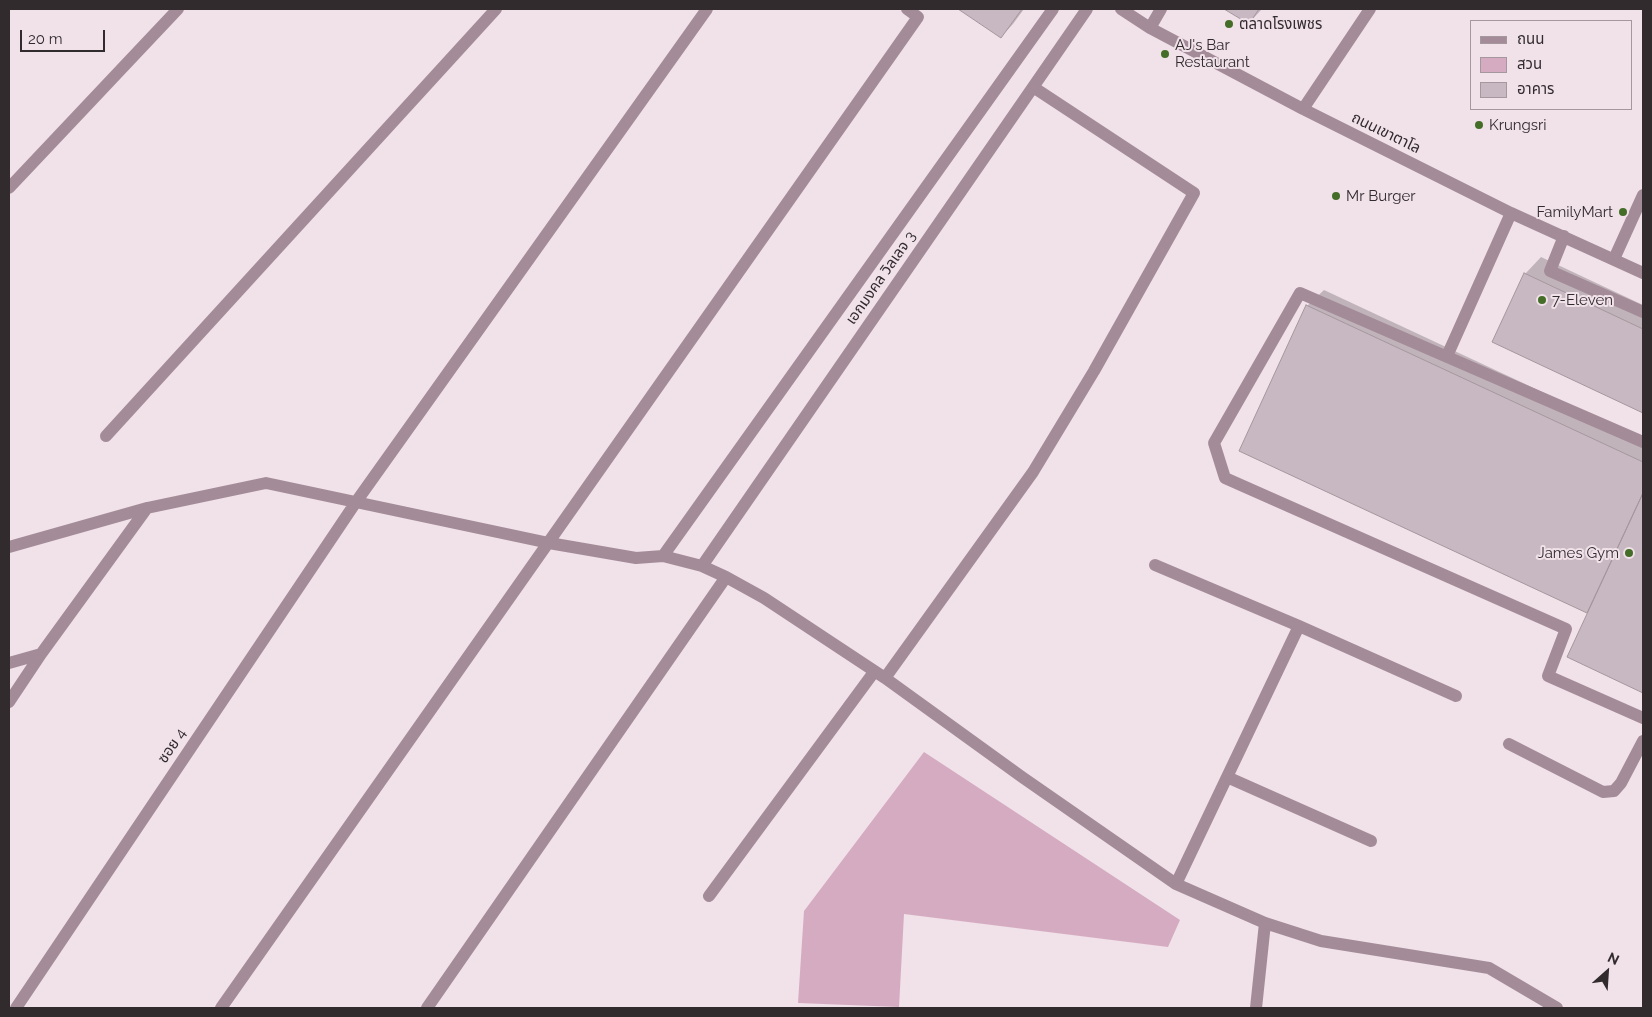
<!DOCTYPE html>
<meta charset="utf-8">
<style>
body{margin:0}
#map{position:relative;width:1652px;height:1017px;overflow:hidden;background:#f1e1e9;font-family:Raleway,"Noto Sans Thai",sans-serif}
canvas{display:block}
.frame{position:absolute;inset:0;border:10px solid #312b2e;pointer-events:none}
.legend{position:absolute;left:1470px;top:20px;width:162px;height:90px;box-sizing:border-box;background:#f1e1e9;border:1px solid #a4989e;margin:0;padding:6px 9px;list-style:none;font-size:15px;color:#312b2e}
.legend li{display:flex;align-items:center;gap:10px;height:25px}
.legend b{width:25px;border:1px solid #a4989e}
.north{position:absolute;left:1582px;top:947px;width:50px;height:50px;-webkit-text-stroke:4px #f1e1e9;paint-order:stroke;rotate:26deg;font-size:14px;font-weight:700;line-height:20px;text-align:center;color:#312b2e}
.north::after{content:'';display:block;margin:auto;width:18px;height:22px;background:#312b2e;clip-path:polygon(50% 0,100% 100%,50% 72%,0 100%)}
.scale{position:absolute;left:20px;top:30px;width:85px;height:22px;box-sizing:border-box;border:2px solid #312b2e;border-top:0;padding-left:6px;font-size:15px;line-height:18px;white-space:nowrap;color:#312b2e;-webkit-text-stroke:4px #f1e1e9;paint-order:stroke}
</style>
<div id="map">
<canvas width="1652" height="1017"></canvas>
<div class="frame"></div>
<ul class="legend">
<li><b style="height:6px;background:#a38c98"></b>ถนน</li>
<li><b style="height:14px;background:#d5abc2"></b>สวน</li>
<li><b style="height:14px;background:#c8b8c1"></b>อาคาร</li>
</ul>
<div class="north">N</div>
<div class="scale">20 m</div>
</div>
<script>
const c = document.querySelector('canvas').getContext('2d');
c.lineJoin = 'round';
function paint(path, color) {
  c.fillStyle = color;
  c.fill(path, 'evenodd');
}
function poly(rows) {
  const path = new Path2D();
  for (const r of rows) {
    path.moveTo(r[0], r[1]);
    for (let i = 2; i < r.length; i += 2) path.lineTo(r[i], r[i + 1]);
  }
  return path;
}
function strokePath(path, color, width, dash) {
  c.strokeStyle = color;
  c.lineWidth = width;
  c.lineCap = dash ? 'butt' : 'round';
  c.setLineDash(dash || []);
  c.stroke(path);
}
function drawText(font, color, halo, rows, align = 'center') {
  c.font = font + ' Raleway,"Noto Sans Thai",sans-serif';
  c.lineWidth = 4;
  c.setLineDash([]);
  c.textBaseline = 'middle';
  c.strokeStyle = halo;
  c.fillStyle = color;
  for (const [text, x, y, turn = 0] of rows) {
    c.save();
    c.translate(x, y);
    c.rotate((+turn || 0) * Math.PI / 180);
    c.textAlign = isNaN(turn) ? turn : align;
    if (halo) c.strokeText(text, 0, 0);
    c.fillText(text, 0, 0);
    c.restore();
  }
}
const green = poly([
 [924,752,1180,920,1168,947,904,914,899,1007,798,1003,804,911]
]);
const shadow = poly([
 [961,9,1024,9,1013,24,1001,37],
 [1227,9,1262,9,1249,23],
 [1541,257,1643,305,1643,411,1494,341,1525,274],
 [1324,290,1643,439,1643,691,1569,656,1589,613,1240,450,1307,306]
]);
const building = poly([
 [958,9,1022,9,1001,38,958,9],
 [1224,9,1259,9,1249,24,1224,9],
 [1524,273,1643,329,1643,413,1492,342,1524,273],
 [1306,305,1643,462,1643,493,1587,613,1239,451,1306,305],
 [1643,493,1643,693,1567,657,1643,493]
]);
const minor = poly([
 [1121,9,1150,28,1303,109,1511,213,1643,273],
 [1150,28,1161,9],
 [1303,109,1370,9],
 [9,188,178,9],
 [1564,236,1550,271,1643,312],
 [1614,259,1643,195],
 [1447,356,1511,213],
 [106,436,496,9],
 [1643,442,1300,293,1214,443,1225,478,1566,629,1548,676,1643,718],
 [9,547,147,508,266,483,549,543,636,558,663,556,702,566,726,577,764,598,885,678,1022,777,1176,884,1265,923,1321,941,1489,968,1557,1008],
 [663,556,1053,9],
 [1155,565,1299,626,1456,696],
 [702,566,1087,9],
 [9,663,41,654],
 [885,678,1033,472,1094,371,1194,193,1033,87],
 [9,702,41,654,147,508],
 [1509,744,1603,792,1614,791,1621,783,1643,741],
 [1227,777,1371,841],
 [1176,884,1299,626],
 [709,896,874,672],
 [16,1008,356,502,707,9],
 [221,1008,918,17,907,9],
 [427,1008,726,577],
 [1256,1008,1265,923]
]);
const markers = [
 [1229,24,5,"#446d28"],
 [1165,54,5,"#446d28"],
 [1479,125,5,"#446d28"],
 [1336,196,5,"#446d28"],
 [1623,212,5,"#446d28"],
 [1542,300,5,"#446d28"],
 [1629,553,5,"#446d28"]
];
const poiNames = [
 ["ตลาดโรงเพชร",1239,24],
 ["AJ's Bar",1175,45],
 ["Restaurant",1175,62],
 ["Krungsri",1489,125],
 ["Mr Burger",1346,196],
 ["FamilyMart",1613,212,"right"],
 ["7-Eleven",1552,300],
 ["James Gym",1619,553,"right"]
];
const streetNames = [
 ["ถนนเขาตาโล",1386,133,26],
 ["เอกมงคล วิลเลจ 3",881,278,-55],
 ["ซอย 4",172,746,-56]
];
paint(green, '#d5abc2');
paint(shadow, '#0003');
paint(building, '#c8b8c1');
strokePath(building, '#a5969e', 1);
strokePath(minor, '#a38c98', 12);
for (const [x, y, r, color] of markers) {
  const dot = new Path2D();
  dot.arc(x, y, r, 0, 2 * Math.PI);
  c.fillStyle = color;
  c.fill(dot);
  strokePath(dot, '#f1e1e9', 2);
}
drawText('15px', '#312b2e', '#f1e1e9', poiNames, 'left');
drawText('15px', '#312b2e', '#f1e1e9', streetNames);
</script>
